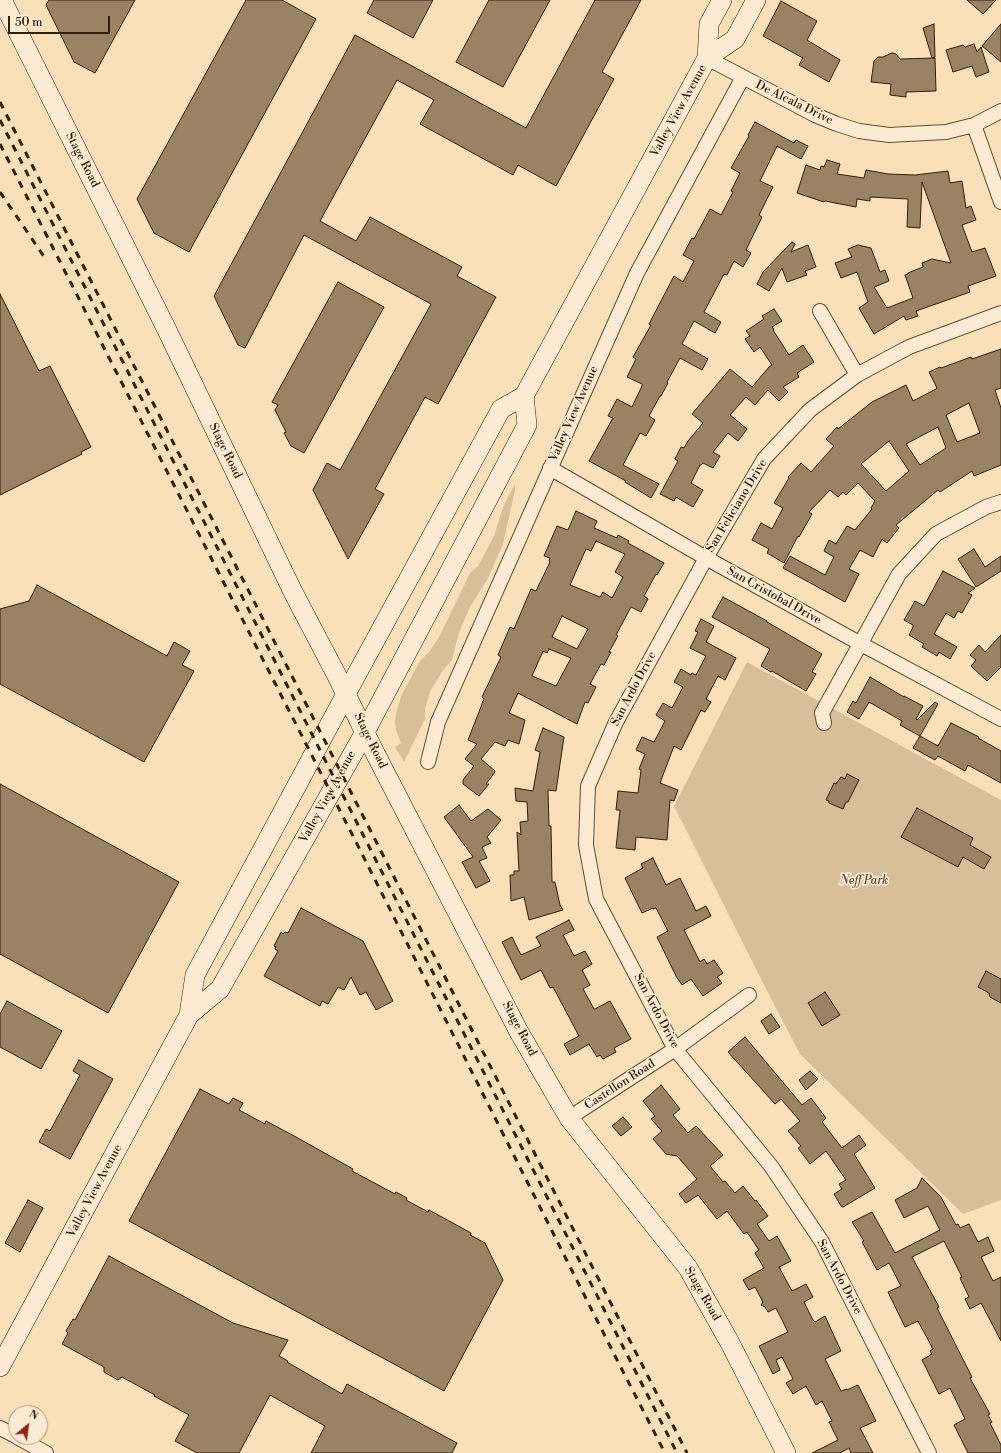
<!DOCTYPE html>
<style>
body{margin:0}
#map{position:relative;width:1001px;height:1453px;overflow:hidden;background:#fae0ba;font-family:"Libre Bodoni",serif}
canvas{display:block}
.north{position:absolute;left:8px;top:1405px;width:40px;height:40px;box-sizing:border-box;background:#fcebd2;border:1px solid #aa9980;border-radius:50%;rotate:29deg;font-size:11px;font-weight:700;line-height:16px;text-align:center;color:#301f04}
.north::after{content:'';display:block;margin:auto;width:14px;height:18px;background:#8f2418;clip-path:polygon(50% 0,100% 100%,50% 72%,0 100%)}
.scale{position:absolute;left:8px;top:16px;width:102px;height:18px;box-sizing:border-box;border:2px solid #301f04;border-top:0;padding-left:5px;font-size:12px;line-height:14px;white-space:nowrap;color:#301f04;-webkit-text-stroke:3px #fcebd2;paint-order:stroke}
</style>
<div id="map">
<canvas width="1001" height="1453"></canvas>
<div class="north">N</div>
<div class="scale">50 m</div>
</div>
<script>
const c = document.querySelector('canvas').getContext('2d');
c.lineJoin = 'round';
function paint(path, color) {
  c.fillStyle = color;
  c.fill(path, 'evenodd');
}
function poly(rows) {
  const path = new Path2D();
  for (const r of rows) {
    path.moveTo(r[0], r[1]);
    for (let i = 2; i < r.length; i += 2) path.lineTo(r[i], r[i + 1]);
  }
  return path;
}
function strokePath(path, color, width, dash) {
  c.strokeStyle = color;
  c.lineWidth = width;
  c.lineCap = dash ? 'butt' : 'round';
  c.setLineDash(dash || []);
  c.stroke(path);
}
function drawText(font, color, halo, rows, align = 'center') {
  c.font = font + ' "Libre Bodoni",serif';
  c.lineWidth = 3;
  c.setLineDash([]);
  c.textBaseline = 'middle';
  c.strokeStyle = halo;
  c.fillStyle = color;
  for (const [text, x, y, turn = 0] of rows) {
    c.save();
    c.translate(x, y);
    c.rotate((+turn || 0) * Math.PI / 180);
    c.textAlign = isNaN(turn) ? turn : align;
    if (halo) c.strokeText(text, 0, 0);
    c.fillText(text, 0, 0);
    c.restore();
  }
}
const green = poly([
 [515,484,515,490,503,544,487,580,470,607,459,633,452,660,443,670,430,692,425,709,425,719,404,762,395,747,401,743,396,730,395,723,396,713,402,694,420,661,430,651,439,637,470,573,478,566,494,536,503,507],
 [747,662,1001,800,1001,1200,963,1214,800,1054,765,987,674,806]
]);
const building = poly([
 [49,0,135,0,95,73,74,62,46,5,49,0],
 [246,0,282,0,316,19,189,252,154,233,137,199,246,0],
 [374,0,433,0,413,38,367,13,374,0],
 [489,0,550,0,503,87,456,62,489,0],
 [595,0,641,0,602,72,614,79,556,186,518,165,513,175,420,124,434,100,397,80,320,221,356,241,370,217,462,267,457,276,496,297,438,404,425,397,375,489,384,494,348,559,313,490,327,463,340,470,431,304,304,235,245,348,238,345,214,296,355,35,526,128,595,0],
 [967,0,996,0,983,14,967,0],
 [781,1,817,21,807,40,840,60,829,82,799,65,803,58,763,36,781,1],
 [934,24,935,57,932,58,923,28,934,24],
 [1001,24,1001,62,982,46,1001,24],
 [974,44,977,52,981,47,989,72,976,77,972,66,953,72,946,50,963,45,965,47,974,44],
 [892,53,896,54,900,59,935,58,936,91,906,92,906,97,890,95,891,84,871,82,874,61,878,57,883,57,892,53],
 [755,122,794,143,796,140,808,146,801,159,777,146,760,181,773,187,759,215,762,217,746,250,751,253,743,267,734,261,727,275,724,274,704,312,721,322,715,333,694,321,682,344,708,359,702,370,680,358,667,382,668,383,661,396,660,396,649,416,655,420,646,436,640,433,623,465,659,484,651,498,625,482,626,481,589,461,613,418,608,416,617,399,632,407,642,386,642,384,627,377,636,359,633,357,651,325,649,324,674,276,683,282,694,261,683,255,692,238,694,239,710,209,721,215,733,192,731,191,740,173,731,168,749,136,748,135,755,122],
 [827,160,840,164,837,174,864,178,866,170,888,174,915,175,948,171,950,183,962,181,966,208,971,206,976,220,962,225,972,252,985,248,996,276,968,286,970,292,916,311,918,316,906,320,904,316,874,334,859,308,868,302,857,272,841,278,835,263,852,257,848,249,858,245,871,248,880,272,885,270,889,281,874,287,887,308,913,298,905,275,908,274,908,273,923,267,922,263,932,259,951,263,922,182,920,228,907,227,908,199,870,197,870,201,857,199,856,207,825,201,824,202,797,193,806,165,820,170,821,166,824,167,827,160],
 [792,242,795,244,791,252,808,245,816,267,805,271,807,275,787,282,782,268,769,291,757,284,763,272,792,242],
 [338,282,384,307,304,453,291,446,284,433,286,432,275,410,278,405,272,402,338,282],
 [0,294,39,371,50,366,91,447,81,452,82,454,0,495,0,294],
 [774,309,782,321,772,327,774,329,773,330,789,355,803,345,814,362,797,373,799,377,783,387,788,392,779,401,768,390,755,405,746,397,730,415,747,429,738,441,728,433,713,452,720,456,713,468,703,463,701,465,700,465,691,483,703,490,693,507,676,497,674,501,660,494,678,461,675,459,681,447,684,448,688,441,703,423,692,414,730,369,752,387,769,367,772,365,760,347,754,352,745,339,750,336,746,331,764,319,762,316,774,309],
 [1001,349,1001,388,995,390,1001,408,1001,465,974,476,972,471,940,492,938,490,896,525,899,528,887,543,882,539,873,557,860,550,849,569,859,574,845,602,783,568,790,556,825,575,834,557,824,551,829,540,836,544,847,526,855,530,872,509,871,508,875,501,858,483,846,495,843,492,838,497,830,490,809,512,812,514,799,537,798,536,784,563,767,553,769,549,752,540,761,523,772,529,783,508,774,503,789,478,788,477,801,463,811,472,834,446,826,439,837,427,838,429,872,402,906,385,913,401,936,389,937,388,929,372,940,367,941,368,971,357,972,359,1001,349],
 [969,403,980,433,957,442,946,415,969,403],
 [938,427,946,448,920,465,906,444,938,427],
 [889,441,909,471,886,491,861,464,889,441],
 [576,511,597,521,594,528,617,538,618,535,629,541,628,543,664,563,657,575,656,574,644,596,648,599,641,612,631,607,616,635,618,636,609,652,611,652,604,665,601,664,590,684,596,687,588,703,585,702,577,724,518,693,509,713,525,720,519,744,508,740,505,746,495,742,481,759,494,770,495,772,486,784,489,784,479,796,463,784,463,780,474,766,465,759,477,744,468,740,484,699,482,697,501,657,498,655,510,627,514,629,531,589,536,591,550,562,549,561,550,558,544,556,557,526,568,530,576,511],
 [596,541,625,554,615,572,623,577,612,598,603,592,600,597,570,585,586,549,591,551,596,541],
 [562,616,588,629,577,649,552,637,562,616],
 [549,649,571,658,556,686,532,676,543,651,547,653,549,649],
 [974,549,985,567,1001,556,1001,571,976,587,958,559,974,549],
 [943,571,975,588,968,593,972,595,962,613,958,611,954,618,946,613,934,634,957,647,950,659,939,652,937,656,922,647,924,644,909,635,913,627,913,625,904,620,915,601,924,606,943,571],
 [37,585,167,656,174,642,190,651,182,665,194,671,144,762,0,684,0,609,29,601,37,585],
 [723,597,767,621,767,622,822,654,812,672,816,674,806,691,772,671,771,672,761,666,770,649,712,617,723,597],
 [701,619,714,626,706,642,736,658,725,680,718,676,706,699,711,702,705,712,701,710,681,750,674,746,660,783,678,790,674,801,670,800,667,840,636,837,635,850,616,848,620,810,616,810,618,791,638,793,641,770,639,769,645,754,636,750,642,737,654,742,665,721,656,715,663,703,672,708,683,687,674,682,681,669,691,675,692,673,696,675,706,656,690,648,698,632,695,631,701,619],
 [1001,635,1001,667,987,681,971,666,976,660,970,655,979,645,985,652,1001,635],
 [870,677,904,697,904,696,923,706,916,719,917,720,935,702,938,704,920,736,900,725,902,721,869,702,859,719,847,712,853,701,856,703,870,677],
 [951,723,979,737,978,738,1001,751,1001,783,968,765,965,771,938,756,935,760,913,748,920,736,938,746,951,723],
 [543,728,564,737,556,791,548,790,549,826,551,826,552,882,555,882,560,905,563,910,529,920,524,897,511,901,510,875,514,875,514,871,519,871,517,832,521,835,520,822,528,821,527,802,516,801,515,788,533,791,540,752,535,750,543,728],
 [847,774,859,780,848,802,846,802,843,809,829,803,829,801,826,800,834,783,836,784,841,777,845,779,847,774],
 [0,784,179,882,108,1013,0,954,0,784],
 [459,805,471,821,488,809,501,820,487,837,491,843,482,847,487,858,479,861,490,881,476,888,462,862,473,857,444,817,459,805],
 [917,808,973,838,970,845,991,857,984,869,963,857,958,867,901,837,917,808],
 [653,858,666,885,680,878,696,911,706,906,711,916,684,930,700,962,704,959,707,964,714,960,723,973,717,977,722,983,703,996,691,979,682,985,676,976,657,937,668,931,656,908,653,909,653,908,642,913,625,878,643,868,641,864,653,858],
 [301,908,363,941,393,1001,376,1010,366,992,360,995,351,977,344,990,338,987,328,1004,322,1001,320,1006,264,976,278,951,275,949,276,947,274,946,281,932,283,934,285,932,288,933,301,908],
 [569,920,574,930,563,935,574,956,585,951,592,964,582,970,590,985,583,989,594,1009,595,1009,610,1001,631,1039,614,1048,616,1052,603,1059,600,1055,597,1057,589,1044,570,1055,564,1044,579,1036,553,987,550,988,541,970,521,980,502,942,512,937,521,955,541,946,536,937,569,920],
 [986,971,1001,979,1001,1003,990,997,989,993,978,987,986,971],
 [825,992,840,1015,822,1026,808,1003,825,992],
 [7,1001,62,1031,41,1069,0,1047,0,1014,7,1001],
 [771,1014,780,1027,769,1034,761,1021,771,1014],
 [745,1037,802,1105,811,1098,826,1118,822,1122,842,1148,859,1135,866,1145,854,1154,875,1188,843,1207,841,1206,834,1194,842,1189,839,1184,846,1180,826,1151,810,1164,798,1148,801,1146,788,1131,800,1121,781,1099,775,1104,728,1052,745,1037],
 [79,1060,113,1079,70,1159,39,1142,46,1129,50,1131,80,1075,73,1071,79,1060],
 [810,1071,818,1079,806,1090,799,1080,810,1071],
 [661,1085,680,1109,673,1115,688,1133,696,1126,723,1155,710,1166,723,1182,725,1181,735,1193,743,1186,755,1201,756,1200,768,1216,757,1224,769,1241,777,1236,791,1261,779,1267,792,1291,806,1284,813,1297,804,1302,813,1320,815,1322,825,1316,841,1351,825,1359,841,1391,847,1389,847,1390,858,1385,876,1421,860,1428,873,1453,851,1453,849,1448,840,1453,812,1453,838,1440,829,1422,832,1421,822,1401,816,1405,806,1386,793,1394,786,1383,793,1379,782,1357,776,1360,780,1370,773,1374,759,1346,788,1332,776,1308,768,1312,765,1307,761,1305,763,1302,755,1287,749,1290,743,1280,764,1268,755,1253,759,1250,747,1232,744,1234,727,1211,717,1219,698,1195,686,1203,679,1194,697,1179,677,1156,666,1154,653,1139,662,1131,651,1119,655,1116,643,1101,661,1085],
 [200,1089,229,1104,233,1098,243,1103,239,1110,265,1124,266,1121,296,1137,353,1169,352,1171,395,1194,396,1192,407,1198,406,1200,428,1212,429,1210,440,1216,471,1233,470,1235,485,1243,503,1280,444,1391,129,1221,200,1089],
 [623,1117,632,1127,621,1136,612,1126,623,1117],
 [922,1178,941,1197,956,1225,958,1224,960,1228,969,1224,978,1242,988,1237,994,1251,981,1257,993,1281,1001,1277,1001,1341,981,1303,970,1309,965,1299,969,1297,960,1278,962,1277,944,1241,912,1257,939,1307,937,1308,972,1377,970,1378,990,1414,988,1415,992,1422,990,1423,1001,1445,1001,1453,968,1453,954,1425,965,1419,950,1388,939,1394,922,1360,932,1354,930,1351,933,1349,918,1321,905,1327,888,1292,901,1286,889,1263,877,1270,862,1242,864,1241,852,1222,872,1212,895,1253,940,1230,928,1206,904,1218,895,1200,917,1188,922,1178],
 [28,1200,43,1208,20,1252,5,1243,28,1200],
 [109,1256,233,1323,288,1340,279,1356,288,1361,287,1362,342,1394,347,1384,457,1443,452,1453,311,1453,325,1426,270,1395,239,1453,197,1453,175,1441,189,1415,154,1396,155,1395,122,1377,118,1380,104,1372,104,1367,62,1344,68,1333,66,1331,73,1319,75,1320,109,1256]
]);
const street = poly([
 [707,58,815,115,837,124,859,131,889,135,946,132,974,125,1001,111],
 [974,125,1001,202],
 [820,311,857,375],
 [550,468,706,558,861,644,1001,719],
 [824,723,822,713,899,574,936,534,986,507,1001,502],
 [428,762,438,722,637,273,743,77],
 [569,1118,675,1049,749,995],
 [0,1428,16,1436],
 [17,1437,46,1453],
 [929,1453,822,1242,771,1166,675,1049,596,899,586,845,588,786,616,722,706,558,764,459,810,410,857,375,909,347,1001,313]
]);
const secondary = poly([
 [2,0,167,330,293,592,335,672,374,751,519,1032,569,1118,688,1268,730,1343,786,1453],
 [707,58,735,39,756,0],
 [189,1015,220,989,365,732,527,425,524,396],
 [0,1367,189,1015,195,975,346,694,501,409,524,396,707,58,709,24,722,0]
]);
const rail = poly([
 [0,102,687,1453],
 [0,120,677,1453],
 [0,144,356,842,614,1354,665,1453],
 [0,192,45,258]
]);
const streetNames = [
 ["De Alcala Drive",794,103,26],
 ["Valley View Avenue",679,111,-61],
 ["Stage Road",82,160,63],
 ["Valley View Avenue",574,414,-66],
 ["Stage Road",225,451,64],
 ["San Feliciano Drive",737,506,-59],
 ["San Cristobal Drive",774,596,29],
 ["San Ardo Drive",634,689,-62],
 ["Stage Road",370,741,64],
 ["Valley View Avenue",328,797,-61],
 ["San Ardo Drive",656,1011,62],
 ["Stage Road",519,1029,62],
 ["Castellon Road",620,1085,-33],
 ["Valley View Avenue",95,1191,-62],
 ["San Ardo Drive",839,1277,62],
 ["Stage Road",702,1294,60]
];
const parkNames = [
 ["Neff Park",864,881]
];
paint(green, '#d8bf9b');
paint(building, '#998363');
strokePath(building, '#301f04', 1);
strokePath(street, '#624f32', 16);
strokePath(secondary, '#301f04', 20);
strokePath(street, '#fcebd2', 14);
strokePath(secondary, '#fcebd2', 19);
strokePath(rail, '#301f04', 3, [7, 7]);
drawText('12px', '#301f04', '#fcebd2', streetNames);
drawText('italic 12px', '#624f31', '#fcebd2', parkNames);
</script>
